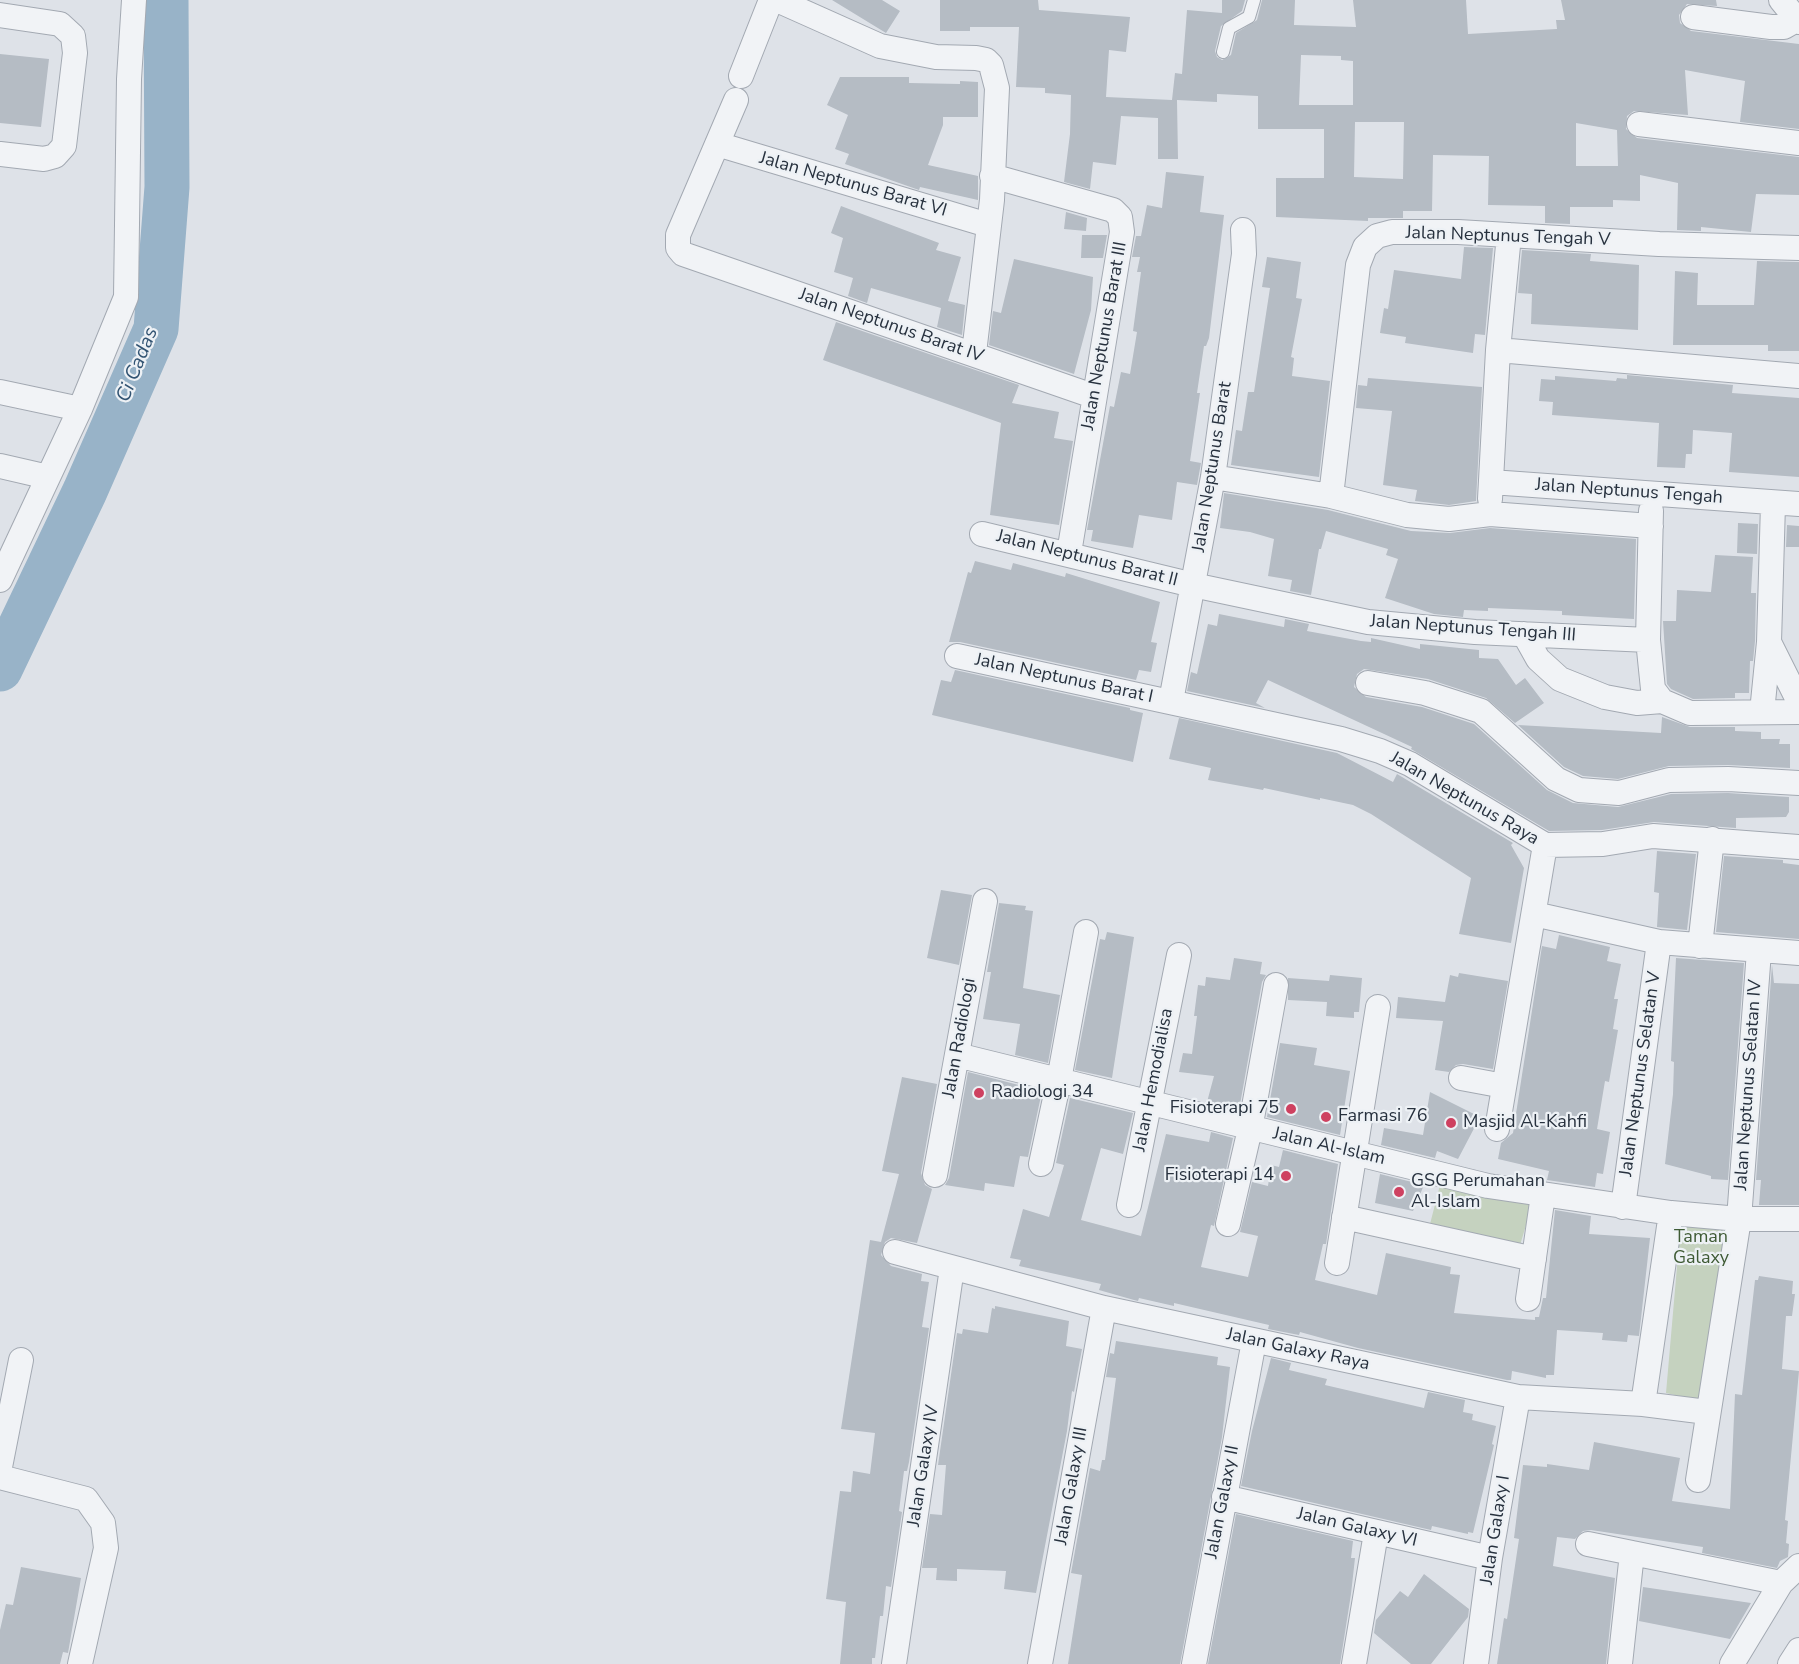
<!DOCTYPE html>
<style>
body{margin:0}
canvas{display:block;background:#dee2e8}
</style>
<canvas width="1799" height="1664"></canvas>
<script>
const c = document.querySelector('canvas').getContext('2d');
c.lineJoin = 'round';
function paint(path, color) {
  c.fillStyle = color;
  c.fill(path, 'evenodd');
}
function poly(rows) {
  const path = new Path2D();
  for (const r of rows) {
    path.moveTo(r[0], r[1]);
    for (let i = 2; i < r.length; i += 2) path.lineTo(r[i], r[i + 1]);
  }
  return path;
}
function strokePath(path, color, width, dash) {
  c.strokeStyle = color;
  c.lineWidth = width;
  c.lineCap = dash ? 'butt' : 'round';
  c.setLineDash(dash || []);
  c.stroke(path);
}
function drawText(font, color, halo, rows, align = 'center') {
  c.font = font + ' "Nunito Sans",sans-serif';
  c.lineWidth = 4.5;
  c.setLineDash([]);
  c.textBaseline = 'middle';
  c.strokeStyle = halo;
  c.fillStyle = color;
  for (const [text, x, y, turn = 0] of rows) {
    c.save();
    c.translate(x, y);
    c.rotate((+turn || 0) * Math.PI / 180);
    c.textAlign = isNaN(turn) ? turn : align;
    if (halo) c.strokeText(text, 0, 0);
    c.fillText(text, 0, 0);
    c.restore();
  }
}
const green = poly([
 [1440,1185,1532,1205,1518,1252,1429,1228],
 [1681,1221,1725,1229,1702,1401,1666,1393]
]);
const river = poly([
 [0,669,85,491,156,329,167,187,166,0]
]);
const building = poly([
 [832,0,882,0,900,11,886,33],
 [940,0,1038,0,1039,10,1130,17,1126,52,1109,50,1106,97,1172,100,1175,73,1182,74,1187,10,1222,13,1222,0,1245,0,1242,11,1221,26,1215,51,1217,57,1222,60,1231,55,1236,33,1257,20,1262,0,1295,0,1294,25,1356,27,1353,0,1466,0,1468,34,1557,29,1556,20,1565,20,1561,0,1716,0,1717,6,1687,4,1679,15,1680,23,1691,31,1799,44,1799,129,1740,122,1745,81,1685,70,1688,115,1634,111,1627,116,1626,129,1637,138,1799,157,1799,195,1756,194,1751,232,1701,227,1701,231,1677,230,1678,183,1640,175,1640,201,1613,200,1613,207,1570,207,1570,224,1545,223,1545,206,1488,205,1489,156,1433,155,1432,211,1403,211,1403,218,1368,218,1368,221,1276,217,1276,178,1324,178,1324,129,1258,129,1258,96,1217,94,1217,102,1177,100,1178,159,1158,159,1158,118,1121,116,1116,165,1093,162,1090,189,1064,182,1070,134,1071,95,1045,93,1045,88,1016,87,1019,27,970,27,970,31,940,31],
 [1301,55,1341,56,1341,60,1353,61,1353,105,1299,105],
 [1355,122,1404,122,1403,179,1354,177],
 [1576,123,1617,130,1618,166,1576,166],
 [0,54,49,59,41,127,0,123],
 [840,77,909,77,909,83,960,84,960,81,978,82,978,117,943,117,943,125,928,165,978,176,978,200,920,187,919,190,845,164,849,154,835,149,848,115,827,105],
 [1166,172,1204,176,1200,212,1224,215,1209,338,1206,346,1204,346,1197,393,1200,393,1190,461,1201,463,1197,485,1177,482,1172,520,1139,515,1133,548,1091,541,1093,530,1087,530,1110,406,1114,407,1121,372,1130,374,1137,332,1133,331,1141,272,1137,272,1140,257,1132,257,1136,236,1141,236,1147,205,1162,208],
 [841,206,939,243,936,250,961,257,948,301,965,305,962,335,937,327,941,308,871,288,867,303,848,296,853,278,834,272,843,238,831,233],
 [1066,212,1087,218,1086,231,1064,229],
 [1082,235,1107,235,1103,258,1081,258],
 [1464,247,1493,248,1485,335,1475,334,1473,353,1405,343,1406,337,1380,333,1384,308,1388,309,1394,270,1461,279],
 [1522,250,1591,254,1590,261,1639,265,1638,330,1531,324,1532,294,1518,293],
 [1267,257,1301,262,1296,298,1302,299,1291,357,1294,358,1292,376,1330,381,1319,477,1231,465,1236,430,1242,431,1248,392,1254,392,1270,288,1262,287],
 [1014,259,1093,277,1091,310,1074,374,989,345,993,311,1001,313],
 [1757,261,1799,262,1799,351,1768,351,1768,345,1673,345,1675,271,1698,273,1697,305,1754,305],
 [836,322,1019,385,1012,403,1059,412,1054,438,1073,441,1059,525,990,515,1001,423,823,360],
 [1627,375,1733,385,1732,393,1799,398,1799,477,1729,472,1732,433,1693,430,1692,454,1686,454,1685,468,1657,467,1659,423,1552,415,1553,402,1539,401,1541,379,1555,380,1555,376,1616,381,1617,378,1627,379],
 [1368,378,1482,387,1476,501,1449,505,1415,501,1417,490,1383,485,1392,411,1356,408,1358,385,1367,386],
 [1224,493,1328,510,1411,531,1450,533,1490,528,1636,539,1634,619,1562,615,1562,611,1488,608,1488,611,1464,610,1463,617,1434,614,1385,598,1398,559,1386,555,1388,549,1326,531,1321,549,1319,549,1311,595,1290,591,1292,580,1268,576,1274,539,1250,532,1220,528],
 [1738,523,1758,524,1757,554,1737,553],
 [1787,525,1799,526,1799,547,1786,547],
 [1715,555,1753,557,1751,593,1756,593,1755,641,1753,661,1750,661,1749,693,1735,693,1735,698,1693,699,1671,689,1667,684,1663,621,1676,621,1677,590,1711,592],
 [975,561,1011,570,1013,563,1065,577,1066,573,1160,602,1151,642,1157,643,1151,672,1139,670,1136,680,960,642,949,642,968,572,971,573],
 [1219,614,1284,627,1285,619,1309,624,1307,631,1361,641,1371,642,1371,638,1420,649,1420,644,1479,650,1479,658,1498,659,1516,685,1525,678,1544,703,1515,723,1486,698,1428,679,1364,669,1357,674,1354,687,1366,697,1422,707,1474,724,1547,790,1573,803,1618,807,1671,794,1728,793,1789,797,1789,812,1786,817,1736,818,1736,828,1654,822,1602,830,1549,831,1411,749,1412,747,1268,680,1256,703,1265,708,1187,691,1191,672,1197,674,1208,624,1217,626],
 [955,670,1130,708,1130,710,1143,713,1133,762,932,715,941,680,951,682],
 [1662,717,1690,727,1735,727,1735,731,1761,732,1761,739,1780,739,1779,744,1790,744,1790,768,1728,765,1669,766,1618,779,1583,776,1564,767,1518,725,1661,733],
 [1179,718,1337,753,1393,782,1397,774,1513,843,1511,845,1524,868,1511,943,1459,934,1471,878,1371,814,1353,805,1320,798,1320,800,1264,788,1263,790,1208,780,1211,768,1169,759],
 [1657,851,1696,854,1687,930,1657,927,1659,893,1654,892],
 [1724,856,1783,860,1783,863,1799,865,1799,939,1716,932],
 [941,890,972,895,959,965,927,958],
 [999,903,1026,906,1025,910,1033,911,1023,988,1060,995,1048,1063,1015,1055,1020,1024,983,1019,991,972,987,972],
 [1107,932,1134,937,1112,1078,1075,1070,1100,939,1105,940],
 [1559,935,1610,947,1607,961,1621,964,1614,999,1618,999,1613,1029,1618,1030,1609,1082,1605,1081,1597,1129,1610,1132,1603,1174,1597,1173,1595,1187,1547,1180,1549,1171,1498,1159,1501,1143,1513,1133,1542,946,1556,949],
 [1234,958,1262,962,1260,974,1266,975,1262,982,1239,1110,1207,1102,1214,1076,1179,1072,1183,1053,1192,1054,1197,1016,1194,1016,1198,985,1205,986,1206,977,1230,980],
 [1676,958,1744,963,1728,1180,1711,1179,1711,1176,1665,1164,1673,1094,1674,1062,1671,1061],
 [1772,965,1774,983,1799,984,1799,1205,1759,1205,1761,1180,1756,1180],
 [1459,973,1508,981,1493,1069,1463,1064,1456,1065,1449,1072,1435,1070,1443,1021,1396,1018,1398,997,1445,1002,1450,975,1458,977],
 [1330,975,1362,978,1359,1012,1354,1012,1354,1018,1326,1016,1327,1002,1288,1000,1288,978,1329,981],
 [1280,1043,1317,1048,1314,1065,1350,1071,1340,1135,1267,1117],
 [968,1072,1042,1091,1028,1157,1020,1156,1014,1187,985,1183,984,1191,945,1185,949,1178],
 [902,1077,937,1084,921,1173,925,1185,932,1189,917,1243,891,1238,885,1242,881,1255,891,1266,922,1274,921,1281,929,1282,922,1327,929,1328,909,1462,907,1471,904,1471,899,1511,902,1512,891,1587,886,1586,883,1616,880,1616,879,1624,875,1658,872,1658,872,1664,840,1664,846,1602,826,1599,840,1491,851,1492,853,1471,870,1474,875,1433,841,1429,870,1240,881,1242,899,1174,882,1171],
 [1430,1092,1480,1117,1458,1159,1437,1151,1435,1158,1381,1145,1384,1128,1423,1135],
 [1070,1098,1133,1113,1123,1154,1101,1148,1081,1220,1141,1236,1166,1134,1209,1142,1211,1132,1233,1138,1214,1226,1211,1225,1201,1267,1248,1277,1258,1236,1240,1232,1252,1182,1268,1186,1271,1165,1279,1167,1283,1150,1338,1164,1326,1244,1323,1244,1315,1280,1377,1295,1386,1253,1451,1267,1450,1274,1460,1275,1454,1313,1535,1320,1535,1317,1539,1317,1543,1298,1546,1298,1555,1210,1591,1216,1589,1234,1650,1238,1639,1336,1628,1335,1627,1342,1602,1340,1603,1333,1557,1330,1554,1375,1546,1375,1546,1378,1512,1371,1511,1380,1507,1380,1358,1348,1300,1332,1299,1335,1268,1329,1269,1325,1174,1303,1174,1306,1139,1298,1138,1301,1134,1300,1099,1290,1101,1284,1019,1266,1021,1260,1010,1258,1023,1209,1049,1217,1064,1165,1056,1163],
 [1380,1174,1424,1185,1413,1211,1375,1203],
 [1759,1276,1793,1281,1792,1294,1795,1294,1792,1316,1786,1316,1782,1369,1799,1371,1785,1520,1788,1521,1786,1543,1789,1544,1788,1557,1780,1561,1777,1568,1702,1553,1703,1547,1591,1530,1583,1531,1575,1539,1557,1537,1553,1566,1615,1578,1606,1664,1497,1664,1504,1618,1507,1619,1519,1539,1514,1538,1523,1465,1547,1467,1547,1464,1589,1470,1594,1442,1680,1458,1672,1501,1730,1509,1735,1394,1742,1395,1755,1280,1758,1280],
 [995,1306,1069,1321,1066,1346,1082,1349,1074,1392,1072,1391,1067,1431,1036,1593,1004,1589,1006,1571,957,1569,957,1581,936,1580,937,1568,922,1568,930,1514,942,1515,946,1465,938,1465,957,1333,962,1334,963,1329,988,1333,992,1308,995,1309],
 [1116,1341,1218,1357,1217,1365,1230,1367,1222,1437,1180,1664,1068,1664,1082,1575,1071,1573,1090,1468,1100,1471,1102,1460,1105,1460,1116,1378,1106,1377,1110,1353,1114,1354],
 [1271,1358,1291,1363,1289,1370,1327,1379,1325,1385,1424,1408,1428,1392,1465,1400,1463,1412,1473,1414,1472,1420,1496,1426,1492,1444,1494,1445,1473,1533,1468,1532,1468,1534,1432,1526,1431,1530,1241,1486,1252,1431],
 [1236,1514,1353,1541,1351,1558,1355,1558,1351,1594,1340,1664,1208,1664],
 [21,1567,81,1578,68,1653,63,1652,60,1664,0,1664,0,1630,6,1604,13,1605],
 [1424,1574,1469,1609,1468,1617,1431,1664,1411,1664,1374,1633,1376,1620,1400,1591,1408,1597],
 [1643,1587,1751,1603,1730,1639,1639,1621]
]);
const service = poly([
 [1223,52,1229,28,1249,17,1254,0]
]);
const minor = poly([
 [777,0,880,46,936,57,976,58,986,60,991,65,997,88,992,200,974,353],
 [1781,0,1799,22],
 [0,15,60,24,73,36,75,53,64,146,55,156,44,159,0,154],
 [1693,17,1771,27,1784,27,1796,20],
 [741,76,771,0],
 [736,100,678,235,678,248,683,254,1093,396],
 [1639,124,1799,143],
 [717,144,988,225],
 [992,176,1113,210,1120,217,1122,232,1069,553],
 [1498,350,1799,376],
 [0,392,80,409],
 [0,466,48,477],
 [1213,477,1331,496,1407,515,1449,519,1490,514,1651,526],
 [1491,482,1799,504],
 [1331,496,1358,265,1365,247,1377,236,1392,232,1458,232,1659,244,1799,248],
 [1490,499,1498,350,1509,235],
 [1651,511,1648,640,1653,689,1662,701],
 [982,534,1193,585,1368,622,1475,632,1648,640],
 [0,580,80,409,126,297,129,79,134,0],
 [1524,634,1538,659,1560,679,1605,697,1637,703,1662,701,1690,713,1799,712],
 [1769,642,1799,702],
 [957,656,1341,739,1380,751,1410,764,1545,845,1603,844,1653,836,1799,847],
 [1368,683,1425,693,1481,711,1556,779,1579,790,1619,793,1669,780,1728,779,1799,783],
 [1171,701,1213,477,1244,254,1243,230],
 [1762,712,1769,642,1773,504],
 [1534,914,1659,942,1799,953],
 [1700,946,1712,839],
 [957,1055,1488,1186,1671,1213,1739,1219,1799,1219],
 [1461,1078,1504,1086],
 [1497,1129,1545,845],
 [1041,1164,1059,1080,1086,932],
 [935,1175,985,901],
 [1129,1205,1179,955],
 [1623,1207,1659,942],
 [1344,1217,1534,1259],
 [1228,1224,1250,1129,1276,985],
 [895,1252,1104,1308,1518,1397,1643,1404,1707,1412],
 [1337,1263,1378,1007],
 [1528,1299,1543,1195],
 [1643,1404,1671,1213],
 [0,1467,21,1360],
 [0,1477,86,1499,103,1523,106,1548,80,1664],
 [1698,1480,1739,1219,1759,951],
 [1224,1497,1490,1558],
 [1588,1544,1632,1553],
 [894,1664,952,1268],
 [1040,1664,1104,1308],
 [1194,1664,1254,1341],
 [1354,1664,1376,1533],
 [1476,1664,1490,1558,1518,1397],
 [1620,1664,1632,1553,1781,1583],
 [1732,1664,1781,1583,1799,1566],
 [1790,1664,1799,1650]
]);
const markers = [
 [979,1093,6,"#ce4160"],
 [1291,1109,6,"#ce4160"],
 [1326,1117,6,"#ce4160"],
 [1451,1123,6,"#ce4160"],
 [1286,1176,6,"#ce4160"],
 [1399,1192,6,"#ce4160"]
];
const streetNames = [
 ["Jalan Neptunus Barat VI",853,185,16],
 ["Jalan Neptunus Tengah V",1508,237,2],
 ["Jalan Neptunus Barat IV",891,326,19],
 ["Jalan Neptunus Barat III",1105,336,-80],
 ["Jalan Neptunus Barat",1213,467,-81],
 ["Jalan Neptunus Tengah",1629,492,4],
 ["Jalan Neptunus Barat II",1087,559,14],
 ["Jalan Neptunus Tengah III",1473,629,4],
 ["Jalan Neptunus Barat I",1064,679,12],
 ["Jalan Neptunus Raya",1464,799,30],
 ["Jalan Radiologi",960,1038,-80],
 ["Jalan Neptunus Selatan V",1641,1074,-82],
 ["Jalan Hemodialisa",1154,1080,-79],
 ["Jalan Neptunus Selatan IV",1749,1085,-86],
 ["Jalan Al-Islam",1329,1147,13],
 ["Jalan Galaxy Raya",1298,1350,12],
 ["Jalan Galaxy IV",924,1466,-81],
 ["Jalan Galaxy III",1072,1486,-80],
 ["Jalan Galaxy II",1223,1502,-79],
 ["Jalan Galaxy VI",1357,1528,13],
 ["Jalan Galaxy I",1496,1530,-81]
];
const poiNames = [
 ["Radiologi 34",991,1093],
 ["Fisioterapi 75",1279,1109,"right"],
 ["Farmasi 76",1338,1117],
 ["Masjid Al-Kahfi",1463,1123],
 ["Fisioterapi 14",1274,1176,"right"],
 ["GSG Perumahan",1411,1182],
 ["Al-Islam",1411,1203]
];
const parkNames = [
 ["Taman",1701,1238],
 ["Galaxy",1701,1259]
];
const waterNames = [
 ["Ci Cadas",138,365,-68]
];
paint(green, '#c5d2bf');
strokePath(river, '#98b3c8', 45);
paint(building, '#b5bcc4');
strokePath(service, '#a3a9b2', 14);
strokePath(minor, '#a3a9b2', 26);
strokePath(service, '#f1f3f6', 12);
strokePath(minor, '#f1f3f6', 24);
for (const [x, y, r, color] of markers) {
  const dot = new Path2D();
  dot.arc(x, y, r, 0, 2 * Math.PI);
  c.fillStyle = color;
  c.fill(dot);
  strokePath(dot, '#edf1f5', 2);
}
drawText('18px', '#27313e', '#edf1f5', streetNames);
drawText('18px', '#27313e', '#edf1f5', poiNames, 'left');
drawText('18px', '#3e5a34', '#edf1f5', parkNames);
drawText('italic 20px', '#315372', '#edf1f5', waterNames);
</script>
